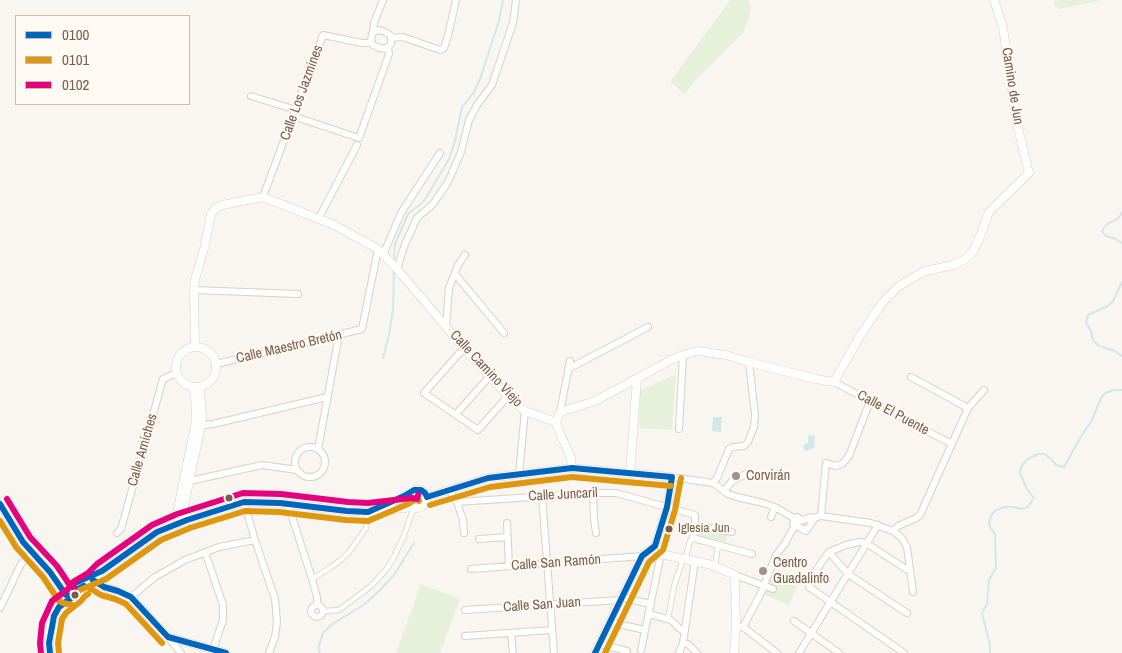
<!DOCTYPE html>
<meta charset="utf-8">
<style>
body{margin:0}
#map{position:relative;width:1122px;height:653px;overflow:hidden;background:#f9f5f0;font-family:"Archivo Narrow",sans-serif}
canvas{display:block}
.legend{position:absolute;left:15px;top:15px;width:175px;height:90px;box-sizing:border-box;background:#fffaf3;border:1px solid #cabbb1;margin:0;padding:6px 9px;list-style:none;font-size:15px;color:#7a5c4d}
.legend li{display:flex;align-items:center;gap:10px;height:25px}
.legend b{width:25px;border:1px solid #cabbb1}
</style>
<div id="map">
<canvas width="1122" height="653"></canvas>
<ul class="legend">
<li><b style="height:6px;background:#0065bd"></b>0100</li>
<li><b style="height:6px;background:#de970f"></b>0101</li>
<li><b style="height:6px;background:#e5007d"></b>0102</li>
</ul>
</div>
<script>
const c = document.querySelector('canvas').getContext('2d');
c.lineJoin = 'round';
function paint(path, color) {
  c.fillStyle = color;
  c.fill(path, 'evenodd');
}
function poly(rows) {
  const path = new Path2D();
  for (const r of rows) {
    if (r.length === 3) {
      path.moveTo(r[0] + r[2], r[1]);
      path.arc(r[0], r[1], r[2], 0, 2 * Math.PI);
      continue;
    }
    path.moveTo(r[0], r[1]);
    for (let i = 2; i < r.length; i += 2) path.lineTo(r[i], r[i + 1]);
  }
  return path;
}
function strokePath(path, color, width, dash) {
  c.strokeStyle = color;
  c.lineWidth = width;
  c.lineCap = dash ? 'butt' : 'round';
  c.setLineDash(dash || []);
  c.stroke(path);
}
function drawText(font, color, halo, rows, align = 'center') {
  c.font = font + ' "Archivo Narrow",sans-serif';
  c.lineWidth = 4;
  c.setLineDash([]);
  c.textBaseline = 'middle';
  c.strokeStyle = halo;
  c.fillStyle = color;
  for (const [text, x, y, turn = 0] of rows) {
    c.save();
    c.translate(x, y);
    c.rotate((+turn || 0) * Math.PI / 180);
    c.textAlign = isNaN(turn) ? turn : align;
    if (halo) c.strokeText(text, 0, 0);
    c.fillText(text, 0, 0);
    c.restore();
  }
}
const green = poly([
 [730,0,748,0,751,5,749,18,743,33,698,77,685,94,670,82],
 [1054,0,1103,0,1059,9,1054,4],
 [676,374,672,430,639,428,640,391],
 [697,526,728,533,725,544,694,538],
 [769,574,797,586,789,605,761,593],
 [421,584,460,599,440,653,396,653]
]);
const water = poly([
 [713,417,722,417,721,432,712,431],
 [808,435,815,436,814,448,805,451,803,445,808,443]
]);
const stream = poly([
 [1122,212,1118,219,1107,224,1102,231,1106,236,1116,239,1122,243],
 [394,261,395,244,408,214,424,201,449,159,455,141,462,107,474,92,480,79,499,21,503,0],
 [1122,282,1113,301,1108,306,1088,315,1086,322,1091,331,1093,340,1099,346,1115,351,1122,356],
 [383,358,389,335,393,309,394,269],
 [320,653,318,648,323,633,331,625,365,604,380,590,394,575,414,543],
 [990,653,990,645,982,613,987,604,989,580,996,568,995,534,990,527,989,521,992,514,996,510,1005,507,1013,507,1022,509,1028,507,1034,498,1027,489,1020,473,1022,465,1028,459,1038,454,1044,454,1051,459,1056,465,1064,467,1083,433,1091,422,1101,398,1105,393,1115,390,1122,390]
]);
const pedestrian = poly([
 [685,560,690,541,693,538],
 [715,566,718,545],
 [312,579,330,568,341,560,349,552,366,528,368,512],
 [324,611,339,610,371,586,386,570,394,557,403,538,414,507],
 [668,619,674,586,683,559]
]);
const minor = poly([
 [379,30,385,32,391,36,391,44,385,49,379,48,373,45,371,41,372,34,375,31,379,30],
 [373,32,374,23,383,0],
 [391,38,403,37,440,50,444,48,448,36,456,0],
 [251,96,296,110],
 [293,116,359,138,389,54,388,47],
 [263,197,323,35,362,43,371,43],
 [319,218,357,145],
 [383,255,401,213,440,153],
 [397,269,405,244,417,218,433,204,448,182,461,152,469,120,477,105,492,85,513,23,516,0],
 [455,274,504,333],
 [194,290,298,294],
 [446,326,449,288,458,265,465,255],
 [464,348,424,393,478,430,508,396],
 [216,364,362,329,378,249],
 [568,369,648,327],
 [911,377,968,408],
 [834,382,952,444],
 [560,412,570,361],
 [456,414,490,376],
 [197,426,213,424,327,397],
 [679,429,683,355],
 [310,462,15],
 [318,449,339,335],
 [519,474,525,411],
 [672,477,713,483,728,494,737,497,763,503,775,507,799,521],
 [185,480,190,481,262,465,297,470],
 [713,483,717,478,729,449,733,447,744,446,748,442,754,427,755,415,749,362],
 [449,490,457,502,463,520,464,533],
 [725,490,732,481,746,474],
 [593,493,594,519,596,533],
 [542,496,554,653],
 [244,502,255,540,275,599,277,622,275,637,269,653],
 [457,502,593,493,616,493,695,515,695,525,693,538,752,554],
 [288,504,312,579,317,597,317,604],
 [821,516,826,463,835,466,842,464,849,456,870,401],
 [771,517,775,507],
 [797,517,802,520,811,517,814,519,806,531,793,524,797,517],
 [507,523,509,566],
 [695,525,732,532],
 [893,531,898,526,916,518,920,515,968,408,984,390],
 [117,533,121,529,163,379,176,373],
 [479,539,508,537],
 [205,552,223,605,223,620,213,650],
 [829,552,848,574,907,613],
 [471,569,642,556],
 [735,575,773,589],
 [131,597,155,577,185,560,219,547,255,540],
 [621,597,650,604],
 [317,611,6],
 [0,608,21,564,32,553],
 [465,610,620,600],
 [648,614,668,619,672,621,681,630,685,631],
 [794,621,839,653],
 [609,622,645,630],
 [740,627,743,627,777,653],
 [743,627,761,593,776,555,784,545,791,532,799,521,821,516,871,523,893,531,901,537,907,547,913,592],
 [511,633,513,653],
 [465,636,552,630],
 [168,637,181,653],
 [683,643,688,644,697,653],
 [599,644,627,651,626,653],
 [641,650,661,554],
 [679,653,683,643,695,561],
 [799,653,878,525],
 [904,653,809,587,817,569,829,552,846,545,860,542,866,543,906,569]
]);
const tertiary = poly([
 [196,367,20],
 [195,347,194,290,195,280,205,245,211,214,215,209,222,205,263,197,332,224,378,249,397,269,464,348,508,396,525,411,556,422],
 [572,468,571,458,557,426,556,422,560,412,595,401,673,359,683,355,698,351,726,355,749,362,816,379,834,382,860,336,882,303,899,286,925,271,953,265,964,260,973,252,979,239,989,212,1029,173,1016,120,1003,27,994,0],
 [630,473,637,379],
 [427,497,488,478,572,468,672,477,667,507,657,540,655,546,642,556,620,600,595,653],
 [0,504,23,542,50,572,66,595,73,596],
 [377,508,404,496,414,490,421,490,425,493,427,497],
 [187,520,184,506,201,426,202,415,200,393,200,387],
 [180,522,178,516,178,508,195,426,196,414,195,396,193,388],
 [655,546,661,554,712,565,735,575,736,627,734,653],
 [50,572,70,582,75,583,78,589],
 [93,580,104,587,118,591,131,597,168,637,226,653],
 [75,583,78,581,98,573],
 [59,607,75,595,78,589,93,580,102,571,157,532,187,520,232,506,244,502,280,503,347,511,368,512,413,507,417,508,421,507,426,502,427,497],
 [50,653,49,643,51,625,60,604]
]);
const bus1 = poly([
 [427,497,488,478,572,468,672,477],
 [0,504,23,542,50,572,66,595,73,596],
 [93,580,104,587,118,591,131,597,168,637],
 [75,583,102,571,157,532,187,520,244,502,280,503,347,511,368,512,404,496,414,490,421,490,425,493,427,497],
 [168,637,226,653],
 [50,653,49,643,54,616,59,607,75,595,78,589,84,586],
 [595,653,642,556,655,546,667,507,672,477]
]);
const bus2 = poly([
 [430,505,490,487,572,477,671,486],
 [0,521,16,547,43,577,59,601,63,603,72,605],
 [88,587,101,595,115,599,126,604,162,643],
 [80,590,106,579,161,540,190,528,245,511,279,512,346,520,368,521,408,504,416,499,418,499,419,501],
 [59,652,58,643,62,619,66,613,81,601,85,596,88,594],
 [605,653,649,562,663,550,675,510,681,478]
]);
const bus3 = poly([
 [7,499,30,537,57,566,71,587,74,587],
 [41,653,40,643,42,623,52,601,68,589,73,582,88,573,97,564,152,525,177,514,243,493,281,494,348,502,368,503,412,498,417,499,418,495]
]);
const markers = [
 [736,476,5,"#a69286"],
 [229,498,4.5,"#7a5c4d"],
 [669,529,4.5,"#7a5c4d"],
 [763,571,5,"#a69286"],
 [75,595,4.5,"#7a5c4d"]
];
const busNames = [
 ["Iglesia Jun",678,529]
];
const streetNames = [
 ["Camino de Jun",1012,86,81],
 ["Calle Los Jazmines",302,93,-70],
 ["Calle Maestro Bretón",289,347,-13],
 ["Calle Camino Viejo",486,369,47],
 ["Calle El Puente",893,413,28],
 ["Calle Arniches",143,450,-74],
 ["Calle Juncaril",563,495,-3],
 ["Calle San Ramón",556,563,-4],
 ["Calle San Juan",542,605,-4]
];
const poiNames = [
 ["Corvirán",746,476],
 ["Centro",773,563],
 ["Guadalinfo",773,579]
];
paint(green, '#e7f0db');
paint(water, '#d0e8ea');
strokePath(stream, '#d0e8ea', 2);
strokePath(pedestrian, '#d7d1cb', 6);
strokePath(minor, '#d7d1cb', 8);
strokePath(tertiary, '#d7d1cb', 9);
strokePath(pedestrian, '#fefefd', 4.5);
strokePath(minor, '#fefefd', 6);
strokePath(tertiary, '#fefefd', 8);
strokePath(bus1, '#0065bd', 6);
strokePath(bus2, '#de970f', 6);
strokePath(bus3, '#e5007d', 6);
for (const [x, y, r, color] of markers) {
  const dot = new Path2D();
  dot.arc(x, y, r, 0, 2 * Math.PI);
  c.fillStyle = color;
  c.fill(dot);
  strokePath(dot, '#fffaf3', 2);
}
drawText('13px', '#7a5c4d', '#fffaf3', busNames, 'left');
drawText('14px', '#7a5c4d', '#fffaf3', streetNames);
drawText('14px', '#7a5c4d', '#fffaf3', poiNames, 'left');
</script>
